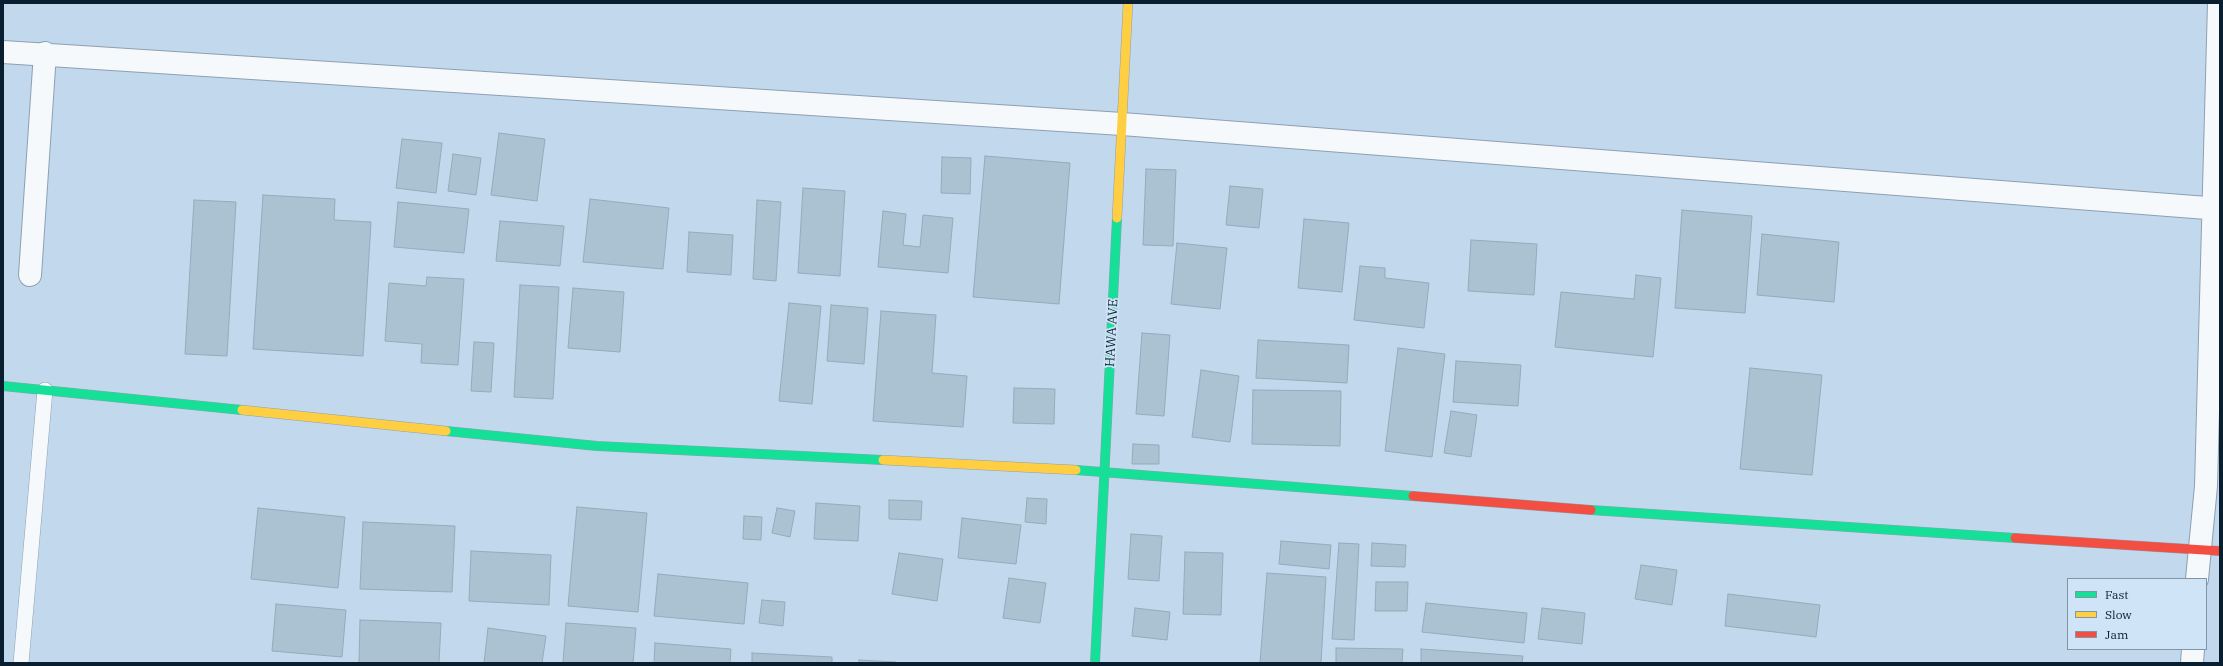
<!DOCTYPE html>
<style>
body{margin:0}
#map{position:relative;width:2223px;height:666px;overflow:hidden;background:#c2d8ed;font-family:"IBM Plex Serif",serif}
canvas{display:block}
.frame{position:absolute;inset:0;border:4px solid #091e2f;pointer-events:none}
.legend{position:absolute;left:2067px;top:578px;width:140px;height:72px;box-sizing:border-box;background:#d0e4f7;border:1px solid #8095a7;margin:0;padding:5px 7px;list-style:none;font-size:12px;color:#091e2f}
.legend li{display:flex;align-items:center;gap:8px;height:20px}
.legend b{width:20px;border:1px solid #8095a7}
</style>
<div id="map">
<canvas width="2223" height="666"></canvas>
<div class="frame"></div>
<ul class="legend">
<li><b style="height:5px;background:#16e098"></b>Fast</li>
<li><b style="height:5px;background:#ffcf43"></b>Slow</li>
<li><b style="height:5px;background:#f24e42"></b>Jam</li>
</ul>
</div>
<script>
const c = document.querySelector('canvas').getContext('2d');
c.lineJoin = 'round';
function paint(path, color) {
  c.fillStyle = color;
  c.fill(path, 'evenodd');
}
function poly(rows) {
  const path = new Path2D();
  for (const r of rows) {
    path.moveTo(r[0], r[1]);
    for (let i = 2; i < r.length; i += 2) path.lineTo(r[i], r[i + 1]);
  }
  return path;
}
function strokePath(path, color, width, dash) {
  c.strokeStyle = color;
  c.lineWidth = width;
  c.lineCap = dash ? 'butt' : 'round';
  c.setLineDash(dash || []);
  c.stroke(path);
}
function drawText(font, color, halo, rows, align = 'center') {
  c.font = font + ' "IBM Plex Serif",serif';
  c.lineWidth = 3.5;
  c.setLineDash([]);
  c.textBaseline = 'middle';
  c.strokeStyle = halo;
  c.fillStyle = color;
  for (const [text, x, y, turn = 0] of rows) {
    c.save();
    c.translate(x, y);
    c.rotate((+turn || 0) * Math.PI / 180);
    c.textAlign = isNaN(turn) ? turn : align;
    if (halo) c.strokeText(text, 0, 0);
    c.fillText(text, 0, 0);
    c.restore();
  }
}
const building = poly([
 [499,133,545,139,537,201,491,195,499,133],
 [402,139,442,143,436,193,396,188,402,139],
 [453,154,481,158,476,195,448,191,453,154],
 [985,156,1070,163,1059,304,973,297,985,156],
 [942,157,971,158,970,194,941,193,942,157],
 [1146,169,1176,170,1173,246,1143,245,1146,169],
 [1230,186,1263,189,1259,228,1226,225,1230,186],
 [803,188,845,191,840,276,798,273,803,188],
 [263,195,335,199,334,220,371,222,363,356,253,349,263,195],
 [590,199,669,208,663,269,583,262,590,199],
 [194,200,236,202,227,356,185,354,194,200],
 [757,200,781,202,776,281,753,279,757,200],
 [398,202,469,209,464,253,394,247,398,202],
 [1682,210,1752,216,1745,313,1675,308,1682,210],
 [883,211,906,214,903,245,920,247,923,215,953,218,948,273,878,267,883,211],
 [1304,219,1349,223,1342,292,1298,288,1304,219],
 [500,221,564,226,560,266,496,261,500,221],
 [689,232,733,235,731,275,687,272,689,232],
 [1762,234,1839,242,1834,302,1757,295,1762,234],
 [1471,240,1537,244,1534,295,1468,291,1471,240],
 [1177,243,1227,248,1220,309,1171,304,1177,243],
 [1360,266,1385,268,1385,278,1429,283,1424,328,1354,320,1360,266],
 [1636,275,1661,278,1653,357,1555,347,1561,292,1634,299,1636,275],
 [427,277,464,279,458,365,421,363,422,344,385,341,389,283,426,286,427,277],
 [520,285,559,287,553,399,514,397,520,285],
 [573,288,624,292,620,352,568,348,573,288],
 [789,303,821,306,812,404,779,401,789,303],
 [831,305,868,308,864,364,827,361,831,305],
 [881,311,936,315,932,373,967,376,963,427,873,421,881,311],
 [1142,333,1170,335,1164,416,1136,414,1142,333],
 [1258,340,1349,345,1347,383,1256,378,1258,340],
 [474,342,494,343,491,392,471,391,474,342],
 [1398,348,1445,354,1432,457,1385,451,1398,348],
 [1456,361,1521,365,1518,406,1453,402,1456,361],
 [1750,368,1822,375,1812,475,1740,469,1750,368],
 [1201,370,1239,376,1230,442,1192,437,1201,370],
 [1014,388,1055,389,1054,424,1013,423,1014,388],
 [1253,390,1341,391,1340,446,1252,444,1253,390],
 [1451,411,1477,415,1471,457,1444,453,1451,411],
 [1133,444,1159,445,1159,464,1132,464,1133,444],
 [1027,498,1047,499,1046,524,1025,522,1027,498],
 [889,500,922,501,921,520,889,519,889,500],
 [816,503,860,506,858,541,814,539,816,503],
 [577,507,647,513,638,612,568,606,577,507],
 [258,508,345,517,338,588,251,579,258,508],
 [777,508,795,511,790,537,772,533,777,508],
 [744,516,762,517,761,540,743,539,744,516],
 [962,518,1021,525,1016,564,958,558,962,518],
 [363,522,455,526,452,592,360,589,363,522],
 [1131,534,1162,536,1159,581,1128,579,1131,534],
 [1281,541,1331,545,1329,569,1279,564,1281,541],
 [1339,543,1359,544,1354,640,1332,639,1339,543],
 [1372,543,1406,545,1405,567,1371,566,1372,543],
 [471,551,551,555,549,605,469,601,471,551],
 [1185,552,1223,553,1221,615,1183,614,1185,552],
 [899,553,943,559,937,601,892,594,899,553],
 [1641,565,1677,570,1672,605,1635,599,1641,565],
 [1267,573,1326,577,1321,663,1260,663,1267,573],
 [658,574,748,583,744,624,654,616,658,574],
 [1009,578,1046,583,1040,623,1003,618,1009,578],
 [1376,582,1408,582,1407,611,1375,611,1376,582],
 [1728,594,1820,605,1816,637,1725,626,1728,594],
 [762,600,785,602,783,626,759,623,762,600],
 [1426,603,1527,613,1524,643,1422,632,1426,603],
 [276,604,346,610,342,657,272,651,276,604],
 [1135,608,1170,612,1167,640,1132,636,1135,608],
 [1542,608,1585,613,1582,644,1538,639,1542,608],
 [360,620,441,623,439,663,359,663,360,620],
 [566,623,636,628,633,663,563,663,566,623],
 [488,628,546,636,542,663,484,663,488,628],
 [655,643,731,649,730,663,654,663,655,643],
 [1336,648,1403,649,1402,663,1336,663,1336,648],
 [1421,649,1523,656,1522,663,1421,663,1421,649],
 [752,653,832,657,832,663,752,663,752,653],
 [859,660,896,662,896,663,859,663,859,660]
]);
const lane = poly([
 [21,663,45,390]
]);
const street = poly([
 [3,52,1122,124,2220,209],
 [30,275,45,53],
 [2197,579,2206,486,2219,3],
 [2192,663,2193,649]
]);
const fast = poly([
 [3,386,242,410],
 [446,431,597,446,883,460],
 [1076,470,1413,496],
 [1591,510,2015,538],
 [1095,663,1117,218]
]);
const slow = poly([
 [1117,218,1128,3],
 [242,410,446,431],
 [883,460,1076,470]
]);
const jam = poly([
 [1413,496,1591,510],
 [2015,538,2220,551]
]);
const streetNames = [
 ["HAWA AVE",1112,333,-87]
];
paint(building, '#aac2d1');
strokePath(building, '#93abba', 1);
strokePath(lane, '#8da0b1', 16);
strokePath(street, '#8da0b1', 24);
strokePath(fast, '#8da0b1', 10);
strokePath(slow, '#8da0b1', 10);
strokePath(jam, '#8da0b1', 10);
strokePath(lane, '#f6f9fc', 15);
strokePath(street, '#f6f9fc', 22);
strokePath(fast, '#16e098', 9);
strokePath(slow, '#ffcf43', 9);
strokePath(jam, '#f24e42', 9);
drawText('13px', '#091e2f', '#d0e4f7', streetNames);
</script>
